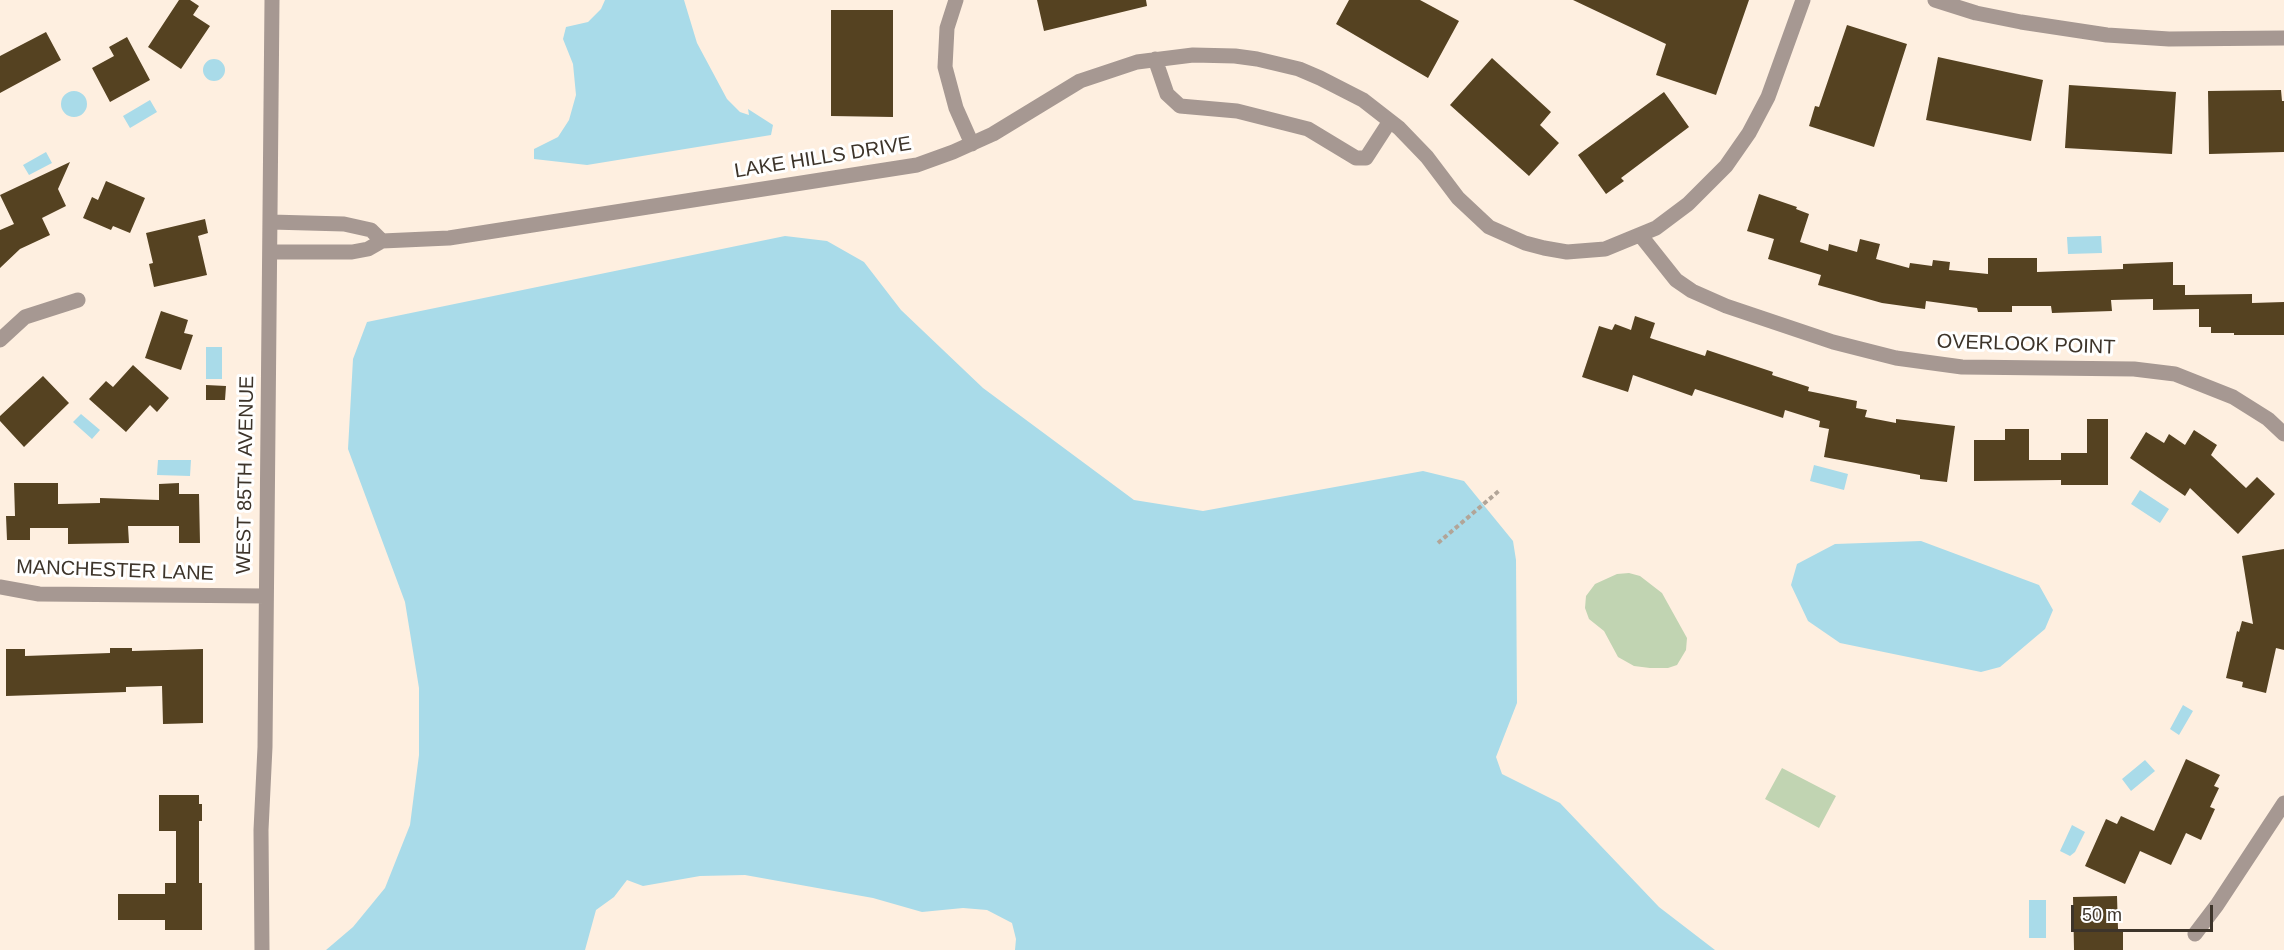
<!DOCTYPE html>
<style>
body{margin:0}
#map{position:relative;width:2284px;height:950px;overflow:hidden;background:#feefe0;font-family:Helvetica,sans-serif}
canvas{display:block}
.scale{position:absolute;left:2071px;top:905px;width:142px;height:27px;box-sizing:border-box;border:3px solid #3d342a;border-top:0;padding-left:8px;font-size:18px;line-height:21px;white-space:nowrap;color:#3d342a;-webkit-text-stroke:4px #fff;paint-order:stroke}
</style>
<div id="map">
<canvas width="2284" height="950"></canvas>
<div class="scale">50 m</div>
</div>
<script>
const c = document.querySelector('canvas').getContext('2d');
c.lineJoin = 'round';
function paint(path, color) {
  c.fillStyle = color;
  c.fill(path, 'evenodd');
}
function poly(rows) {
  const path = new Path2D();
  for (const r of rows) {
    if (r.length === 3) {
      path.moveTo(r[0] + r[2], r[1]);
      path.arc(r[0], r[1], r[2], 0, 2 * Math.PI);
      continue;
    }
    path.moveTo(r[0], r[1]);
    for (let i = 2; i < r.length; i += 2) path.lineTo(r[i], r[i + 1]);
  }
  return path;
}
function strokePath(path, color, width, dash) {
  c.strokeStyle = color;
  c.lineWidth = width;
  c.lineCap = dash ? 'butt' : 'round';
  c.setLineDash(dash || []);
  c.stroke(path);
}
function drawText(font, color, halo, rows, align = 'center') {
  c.font = font + ' Helvetica,sans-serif';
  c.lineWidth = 6;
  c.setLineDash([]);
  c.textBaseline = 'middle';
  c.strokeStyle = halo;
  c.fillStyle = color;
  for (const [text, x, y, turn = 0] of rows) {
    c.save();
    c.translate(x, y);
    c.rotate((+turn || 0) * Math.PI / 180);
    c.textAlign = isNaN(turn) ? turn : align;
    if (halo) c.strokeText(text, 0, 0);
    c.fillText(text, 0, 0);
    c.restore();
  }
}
const green = poly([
 [1629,573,1640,576,1662,593,1687,638,1686,650,1677,665,1668,668,1650,668,1634,666,1618,657,1604,631,1589,619,1585,608,1586,596,1595,584,1617,574],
 [1782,768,1836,796,1819,828,1765,799]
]);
const water = poly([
 [605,0,684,0,697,43,727,99,740,112,749,115,748,109,773,125,771,135,587,165,534,159,534,149,558,137,569,120,576,95,573,64,563,39,566,27,588,22,601,9],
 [214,70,11],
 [74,104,13],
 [150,100,157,112,130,128,123,116],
 [46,152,52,163,29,175,23,165],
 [785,236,827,241,864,262,901,310,983,388,1134,500,1203,511,1423,471,1464,481,1513,541,1516,560,1517,703,1496,757,1502,774,1560,803,1659,907,1715,950,1015,950,1016,939,1012,923,987,910,963,908,922,912,873,898,745,875,700,876,643,886,627,880,614,897,596,910,585,950,326,950,353,927,385,888,410,825,419,755,419,688,405,602,348,449,353,359,367,322],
 [2101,236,2102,253,2068,254,2067,237],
 [206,347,222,347,222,379,206,379],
 [81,414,100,430,92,439,73,422],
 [158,460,191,460,190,476,157,475],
 [1814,465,1848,474,1844,490,1810,481],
 [2140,490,2169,509,2160,523,2131,504],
 [1921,541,2039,585,2053,610,2045,629,2000,667,1981,672,1840,643,1808,621,1791,585,1797,564,1835,544],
 [2183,705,2193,711,2179,735,2170,729],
 [2145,760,2155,771,2131,791,2122,779],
 [2072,825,2085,832,2075,852,2070,856,2060,851],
 [2029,900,2046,900,2046,938,2029,938]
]);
const building = poly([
 [179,0,190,0,199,6,193,15,210,26,181,69,148,47],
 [1037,0,1146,0,1147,6,1044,31],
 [1349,0,1420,0,1459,21,1428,78,1336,24],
 [1573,0,1749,0,1716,95,1656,75,1666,44],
 [831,10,893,10,893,117,831,116],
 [1847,25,1907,44,1874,147,1809,126,1815,106,1819,107],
 [46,32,61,60,0,93,0,56],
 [127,37,150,80,110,102,92,68,114,56,109,47],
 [1938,57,2043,80,2031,141,1926,120],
 [1492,58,1551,112,1540,125,1559,143,1529,176,1450,105],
 [2069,85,2176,92,2172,154,2065,148],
 [2281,90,2282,101,2284,101,2284,152,2209,154,2208,91],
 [1664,92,1689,127,1621,178,1624,181,1606,194,1578,155],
 [70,162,58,189,66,206,42,218,50,235,20,249,0,268,0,230,14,224,0,195],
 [106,181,145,198,130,233,113,226,111,230,83,218,92,197,98,200],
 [1759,194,1797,207,1796,209,1809,214,1800,242,1828,251,1829,244,1857,252,1860,239,1880,244,1876,259,1909,268,1910,263,1932,266,1933,260,1950,262,1949,270,1988,274,1988,258,2037,258,2037,272,2123,269,2123,264,2173,262,2173,285,2185,285,2185,295,2252,294,2252,303,2284,302,2284,335,2234,335,2234,333,2211,333,2211,327,2199,327,2199,309,2153,310,2153,299,2111,300,2112,311,2052,313,2051,306,2012,306,2012,312,1978,312,1977,308,1926,301,1925,309,1882,303,1818,285,1821,275,1768,259,1774,239,1747,231],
 [205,219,208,233,198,236,207,275,154,287,149,264,153,263,146,233],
 [161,311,188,320,184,333,193,335,181,370,145,358],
 [1635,316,1655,323,1650,338,1705,356,1707,350,1773,372,1772,375,1809,387,1808,391,1857,401,1856,408,1867,410,1865,417,1896,423,1896,419,1955,426,1947,482,1920,479,1920,475,1824,457,1829,429,1819,427,1820,421,1785,410,1783,418,1695,389,1692,396,1633,375,1628,392,1582,377,1599,326,1612,330,1615,324,1631,330],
 [133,365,169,398,157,412,150,405,126,432,89,399,106,381,113,387],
 [43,376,69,403,24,447,0,421,0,416],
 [206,385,226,386,225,400,206,400],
 [2087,419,2108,419,2108,485,2061,485,2061,480,1974,481,1974,440,2005,440,2005,429,2029,429,2029,460,2061,460,2061,453,2087,453],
 [2194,430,2217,445,2211,455,2246,488,2257,477,2275,494,2238,534,2190,488,2185,496,2130,458,2146,432,2164,443,2169,434,2185,445],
 [14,483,58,483,58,504,100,503,100,498,159,500,159,484,179,483,179,494,199,494,200,543,179,543,179,526,128,526,129,543,68,544,68,528,30,528,30,540,7,540,6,516,15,516],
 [2284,549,2284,650,2276,648,2266,693,2242,687,2243,682,2226,678,2237,631,2239,632,2242,621,2253,624,2242,556],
 [110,648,132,648,132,651,203,649,203,723,163,724,162,686,126,687,126,692,6,696,6,649,25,649,25,656,110,653],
 [2186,759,2220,775,2214,786,2219,788,2210,807,2215,809,2201,840,2186,833,2171,865,2140,851,2125,884,2085,866,2106,819,2117,824,2121,816,2154,831],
 [159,795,199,795,199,804,202,804,202,821,199,821,199,883,202,883,202,930,165,930,165,920,118,920,118,894,165,894,165,883,176,883,176,831,159,831],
 [2117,896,2118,929,2123,929,2123,950,2074,950,2073,897]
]);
const path = poly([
 [1438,543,1500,490]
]);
const minor = poly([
 [956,0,947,28,945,67,956,108,972,144],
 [1935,0,1976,13,2021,22,2107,35,2169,39,2284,38],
 [1155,59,1167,94,1180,106,1237,111,1308,129,1356,158,1366,158,1390,121],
 [271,222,344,224,371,230,382,241],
 [1641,236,1676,280,1692,291,1726,306,1833,342,1896,358,1962,367,2134,369,2175,374,2233,397,2268,419,2284,434],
 [271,252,352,252,368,249,382,241,449,238,917,165,953,152,993,134,1080,81,1137,62,1193,55,1235,56,1257,59,1299,69,1320,78,1363,100,1399,128,1427,157,1458,198,1489,227,1525,243,1544,248,1567,252,1605,249,1656,228,1688,204,1726,166,1749,133,1768,97,1803,0],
 [0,340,25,317,78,300],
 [0,587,39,594,266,596],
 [2195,934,2217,905,2284,803],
 [262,950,261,830,265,747,272,0]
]);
const streetNames = [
 ["LAKE HILLS DRIVE",823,158,-9],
 ["OVERLOOK POINT",2026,345,2],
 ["WEST 85TH AVENUE",246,475,-89],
 ["MANCHESTER LANE",115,571,2]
];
paint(green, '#c1d4b2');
paint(water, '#a9dbe9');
paint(building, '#554221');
strokePath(path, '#b2a598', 4, [4.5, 3]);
strokePath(minor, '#a69892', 15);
drawText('20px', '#3d342a', '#fff', streetNames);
</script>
